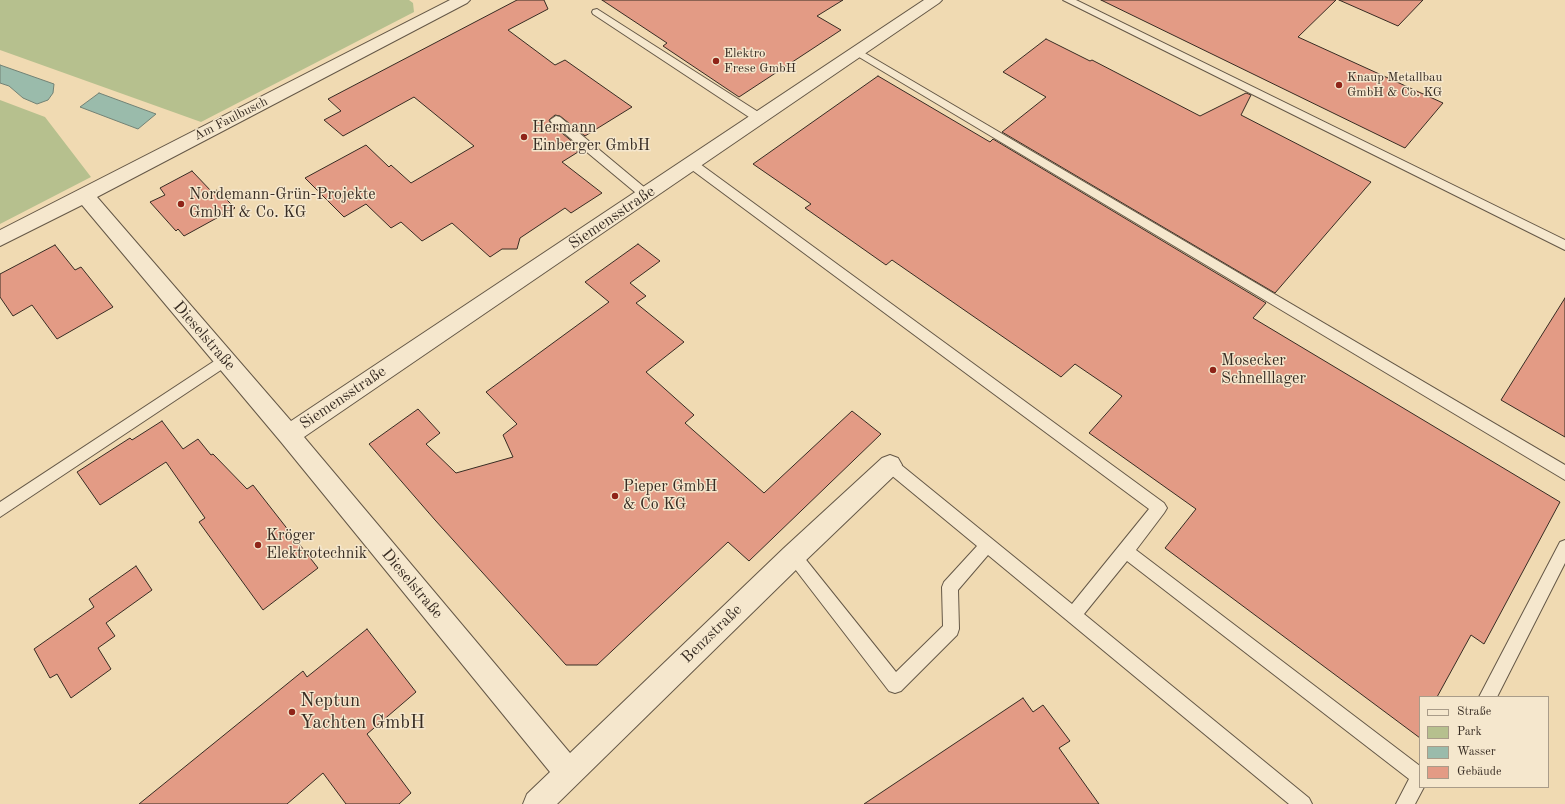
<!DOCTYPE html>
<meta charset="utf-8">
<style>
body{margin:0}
#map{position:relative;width:1565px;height:804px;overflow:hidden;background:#f0dab2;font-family:"Old Standard TT",serif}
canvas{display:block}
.legend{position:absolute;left:1419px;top:696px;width:130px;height:92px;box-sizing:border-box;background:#f5e7cd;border:1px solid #a99c89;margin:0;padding:5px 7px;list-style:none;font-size:12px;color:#372c23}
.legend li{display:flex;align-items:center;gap:8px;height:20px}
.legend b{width:20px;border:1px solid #a99c89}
</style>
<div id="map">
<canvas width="1565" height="804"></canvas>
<ul class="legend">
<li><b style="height:5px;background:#f5e7cd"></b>Straße</li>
<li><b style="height:11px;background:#b6c08e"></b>Park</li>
<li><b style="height:11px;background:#9abbab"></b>Wasser</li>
<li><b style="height:11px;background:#e39b85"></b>Gebäude</li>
</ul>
</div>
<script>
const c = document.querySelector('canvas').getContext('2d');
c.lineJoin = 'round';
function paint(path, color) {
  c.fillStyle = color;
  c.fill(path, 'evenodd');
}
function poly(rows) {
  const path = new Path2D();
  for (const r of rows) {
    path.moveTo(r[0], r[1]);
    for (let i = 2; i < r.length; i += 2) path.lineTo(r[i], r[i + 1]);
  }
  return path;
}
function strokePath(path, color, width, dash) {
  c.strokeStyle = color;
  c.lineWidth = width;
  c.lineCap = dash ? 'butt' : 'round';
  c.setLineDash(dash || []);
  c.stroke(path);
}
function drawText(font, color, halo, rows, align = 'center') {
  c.font = font + ' "Old Standard TT",serif';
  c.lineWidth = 3;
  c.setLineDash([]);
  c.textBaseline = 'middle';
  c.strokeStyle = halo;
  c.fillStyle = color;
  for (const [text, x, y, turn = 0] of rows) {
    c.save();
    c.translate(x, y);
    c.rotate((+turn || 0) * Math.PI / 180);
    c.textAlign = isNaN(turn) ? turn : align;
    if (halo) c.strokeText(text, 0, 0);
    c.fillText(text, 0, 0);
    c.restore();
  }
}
const green = poly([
 [0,0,409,0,413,3,414,12,201,122,0,50],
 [0,100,45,117,91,177,0,224]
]);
const water = poly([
 [0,65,54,84,53,93,48,100,37,104,23,98,9,86,0,83,0,65],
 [99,93,156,114,138,129,80,107,99,93]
]);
const building = poly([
 [517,0,544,0,548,9,508,30,555,65,565,60,632,107,585,136,560,116,555,115,549,120,551,124,574,143,570,146,578,152,562,162,602,193,571,213,565,208,520,238,517,249,502,249,490,257,452,223,422,241,401,222,391,228,366,204,344,217,305,178,366,145,389,167,391,165,411,183,474,146,414,97,343,136,324,120,341,111,328,99,517,0],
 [602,0,843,0,817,16,841,30,739,97,663,46,667,43,602,0],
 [1101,0,1336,0,1298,37,1443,103,1405,148,1101,0],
 [1339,0,1423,0,1398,26,1339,0],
 [1046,39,1090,61,1092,60,1200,116,1246,93,1251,95,1241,115,1371,182,1275,293,1002,132,1046,97,1003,72,1046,39],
 [878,76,990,142,993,139,1266,303,1253,318,1560,502,1484,644,1471,635,1437,697,1420,697,1420,738,1165,548,1196,509,1089,433,1122,396,1075,364,1061,377,892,260,886,265,805,208,811,204,753,164,878,76],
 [192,171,212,192,217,190,235,208,184,236,178,229,176,231,150,202,165,195,160,188,192,171],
 [638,244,660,261,630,283,646,296,636,303,684,342,646,372,694,415,685,423,764,493,852,411,881,434,749,561,728,542,597,665,566,665,435,520,369,444,418,409,440,433,426,444,456,473,513,457,503,435,517,424,486,392,609,302,585,282,638,244],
 [55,245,75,270,81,267,113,307,57,339,32,305,13,316,0,297,0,274,55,245],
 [1565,298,1565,437,1501,400,1565,298],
 [162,421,183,449,198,439,211,455,213,454,247,489,253,485,318,568,263,610,199,522,205,518,166,462,100,505,77,472,130,438,132,440,162,421],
 [136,566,152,590,106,623,115,636,98,648,111,669,71,698,57,674,50,678,34,649,94,607,89,599,136,566],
 [367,629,416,692,367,734,411,793,399,804,346,804,323,773,287,804,139,804,303,671,307,677,367,629],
 [1023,698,1033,712,1043,705,1070,741,1059,748,1099,804,864,804,1023,698]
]);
const service = poly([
 [1063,0,1076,0,1565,240,1565,250,1063,0],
 [597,9,763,115,765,118,763,121,755,121,593,14,592,12,593,10,597,9],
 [858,49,1565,465,1565,480,854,54,853,52,858,49],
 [556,116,560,117,650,192,652,195,650,198,642,198,552,123,550,120,556,116],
 [692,160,696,161,1164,503,1167,508,1164,513,1136,550,1420,766,1420,787,1424,787,1415,804,1396,804,1409,779,1127,561,1084,614,1309,798,1312,804,1289,804,988,555,958,590,959,629,957,635,901,691,895,693,889,691,785,556,787,551,793,549,799,551,896,672,943,626,942,587,944,582,977,546,885,470,883,465,885,460,890,459,895,460,1072,604,1149,509,688,167,686,164,688,161,692,160],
 [225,354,230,356,232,360,230,364,0,517,0,502,225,354],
 [1565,540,1565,563,1497,697,1479,697,1560,542,1565,540]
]);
const minor = poly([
 [450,0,470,0,467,3,97,197,291,421,924,0,942,0,939,3,304,437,570,753,784,548,882,458,890,455,898,458,902,465,898,472,802,564,557,804,523,804,527,794,550,772,281,442,82,205,0,246,0,230,450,0]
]);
const markers = [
 [716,61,4,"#8f2418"],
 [1339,85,4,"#8f2418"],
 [524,137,4,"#8f2418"],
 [181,204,4,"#8f2418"],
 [1213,370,4,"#8f2418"],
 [615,496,4,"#8f2418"],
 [258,545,4,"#8f2418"],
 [292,712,4,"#8f2418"]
];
const farPoinames = [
 ["Elektro",724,54],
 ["Frese GmbH",724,69],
 ["Knaup Metallbau",1347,78],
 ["GmbH & Co. KG",1347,93]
];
const farStreetnames = [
 ["Am Faulbusch",231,119,-27]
];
const poiNames = [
 ["Hermann",532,128],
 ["Einberger GmbH",532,146],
 ["Nordemann-Grün-Projekte",189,195],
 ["GmbH & Co. KG",189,213],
 ["Mosecker",1221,361],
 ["Schnelllager",1221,379],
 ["Pieper GmbH",623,487],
 ["& Co KG",623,505],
 ["Kröger",266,536],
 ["Elektrotechnik",266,554]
];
const streetNames = [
 ["Siemensstraße",612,218,-34],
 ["Dieselstraße",204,336,49],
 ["Siemensstraße",343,398,-34],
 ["Dieselstraße",412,584,50],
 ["Benzstraße",712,634,-44]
];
const nearPoinames = [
 ["Neptun",300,701],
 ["Yachten GmbH",300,723]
];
paint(green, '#b6c08e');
paint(water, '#9abbab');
strokePath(water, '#728275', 1);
paint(building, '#e39b85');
strokePath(building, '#372c23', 1);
strokePath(service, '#655847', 2);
strokePath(minor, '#655847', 2);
paint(service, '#f5e7cd');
paint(minor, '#f5e7cd');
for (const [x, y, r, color] of markers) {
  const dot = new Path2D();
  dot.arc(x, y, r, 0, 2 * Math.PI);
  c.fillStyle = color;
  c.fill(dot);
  strokePath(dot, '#f5e7cd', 1.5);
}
drawText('13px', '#372c23', '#f5e7cd', farPoinames, 'left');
drawText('13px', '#372c23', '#f5e7cd', farStreetnames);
drawText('16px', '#372c23', '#f5e7cd', poiNames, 'left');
drawText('16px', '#372c23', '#f5e7cd', streetNames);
drawText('19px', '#372c23', '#f5e7cd', nearPoinames, 'left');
</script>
